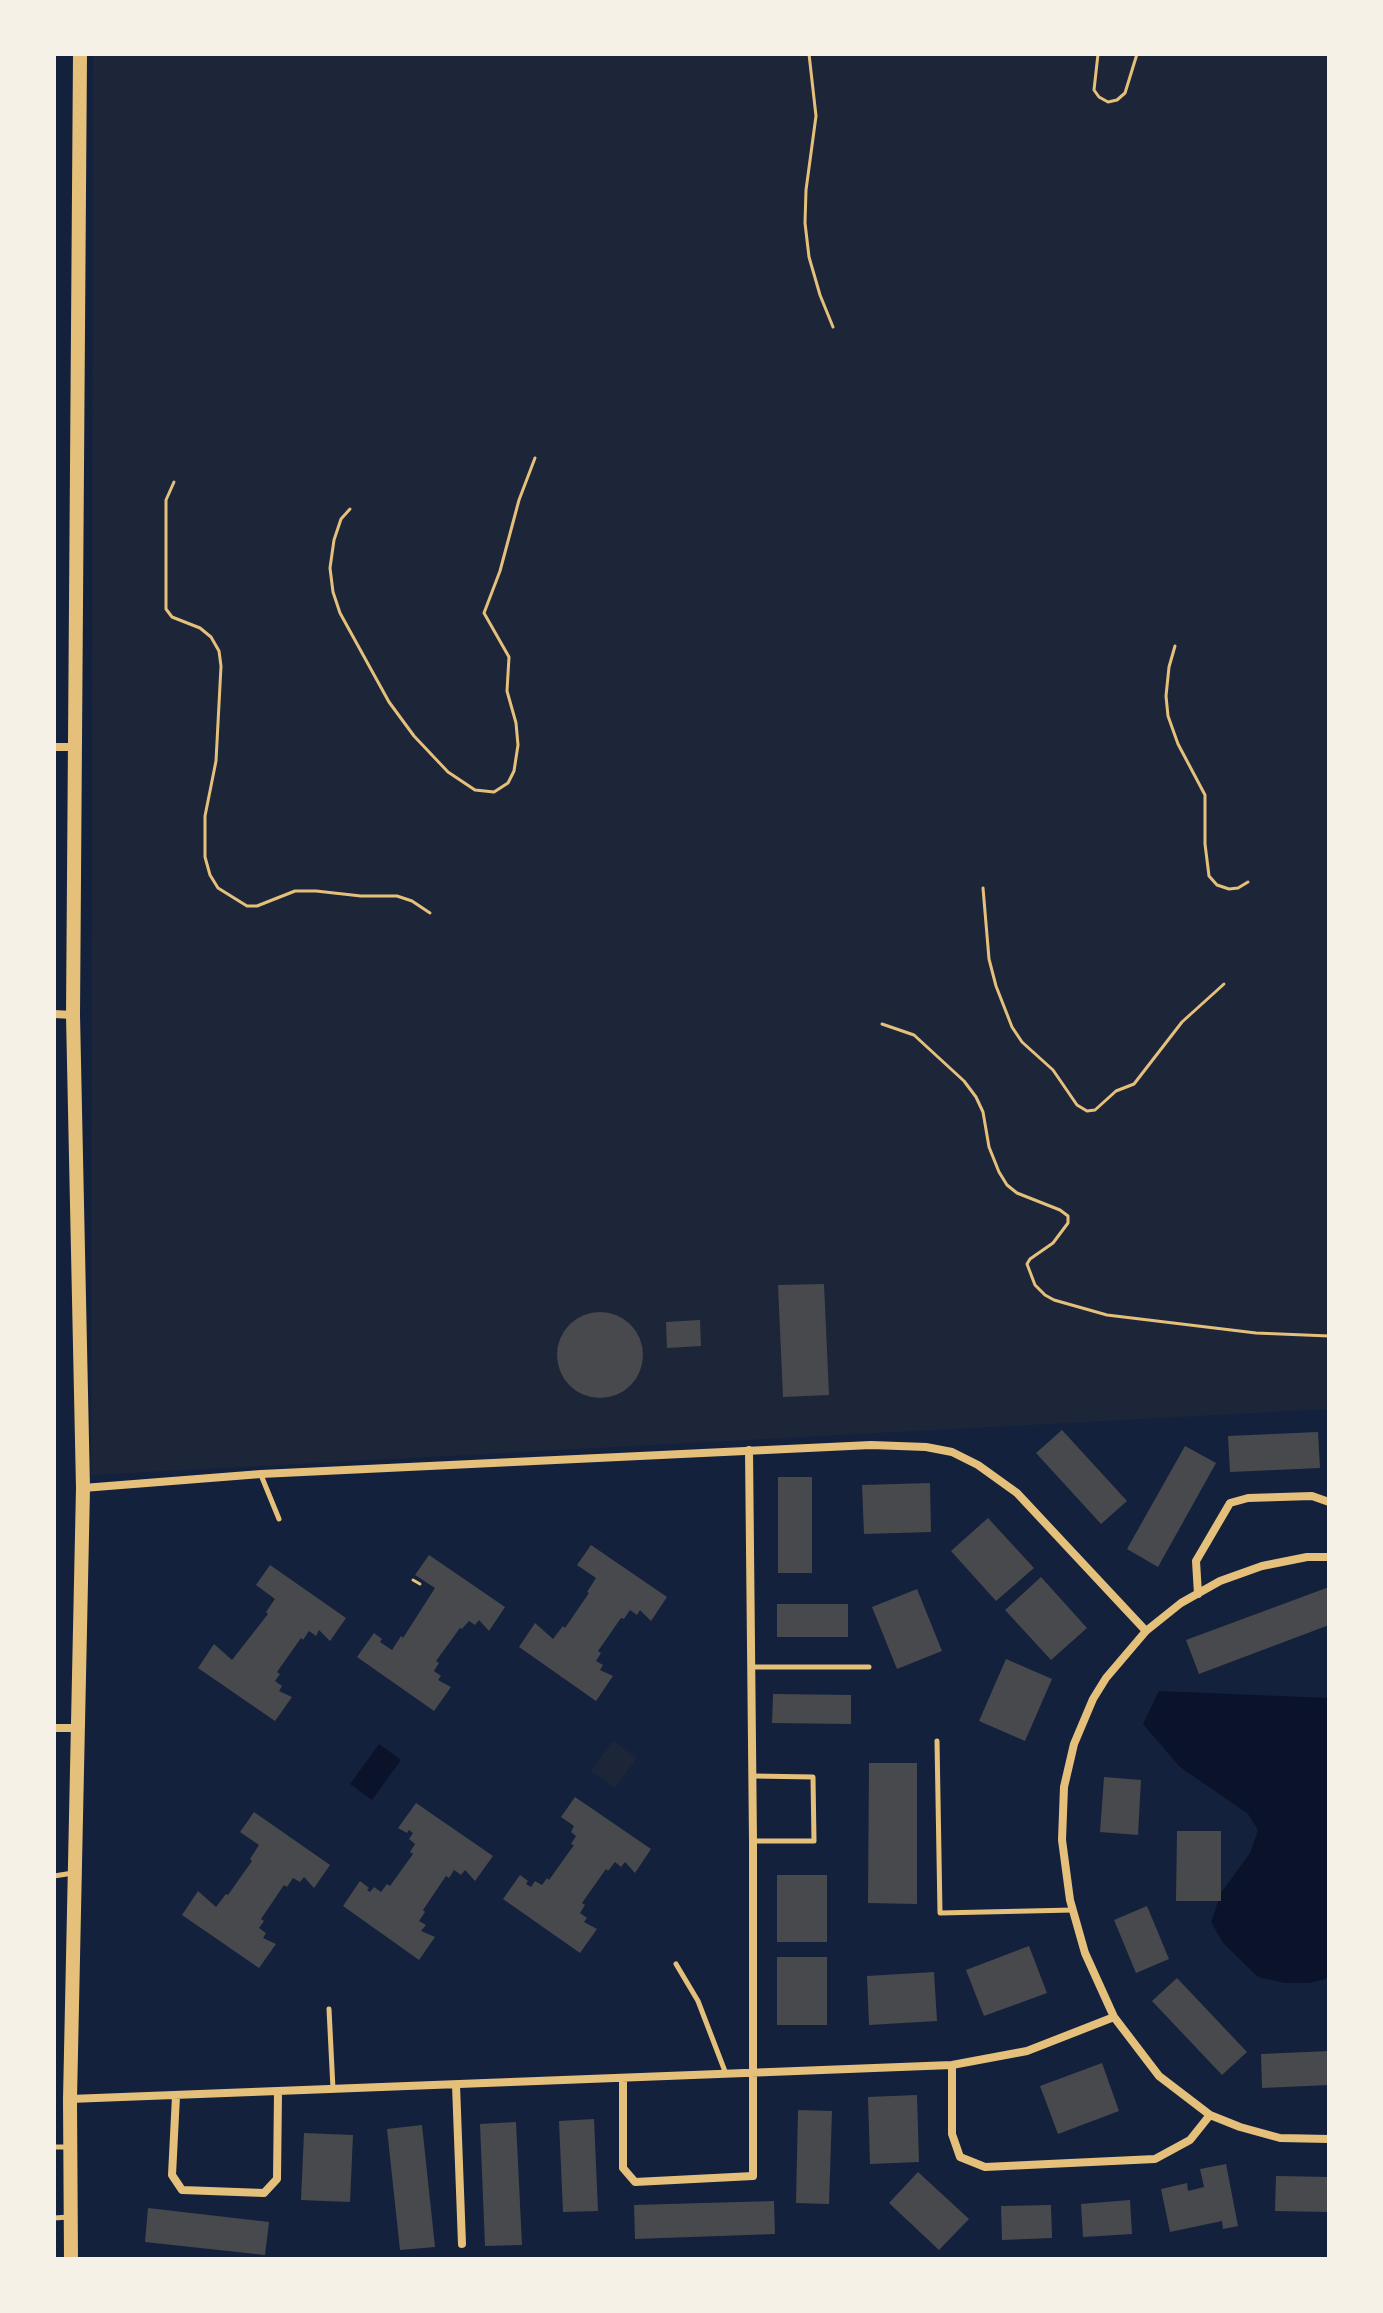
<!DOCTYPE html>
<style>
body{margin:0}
#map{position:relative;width:1383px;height:2313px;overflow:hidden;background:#14213d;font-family:"Alegreya Sans",sans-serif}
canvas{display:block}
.frame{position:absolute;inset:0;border:56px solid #f6f1e7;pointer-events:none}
</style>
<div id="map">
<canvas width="1383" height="2313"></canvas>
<div class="frame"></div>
</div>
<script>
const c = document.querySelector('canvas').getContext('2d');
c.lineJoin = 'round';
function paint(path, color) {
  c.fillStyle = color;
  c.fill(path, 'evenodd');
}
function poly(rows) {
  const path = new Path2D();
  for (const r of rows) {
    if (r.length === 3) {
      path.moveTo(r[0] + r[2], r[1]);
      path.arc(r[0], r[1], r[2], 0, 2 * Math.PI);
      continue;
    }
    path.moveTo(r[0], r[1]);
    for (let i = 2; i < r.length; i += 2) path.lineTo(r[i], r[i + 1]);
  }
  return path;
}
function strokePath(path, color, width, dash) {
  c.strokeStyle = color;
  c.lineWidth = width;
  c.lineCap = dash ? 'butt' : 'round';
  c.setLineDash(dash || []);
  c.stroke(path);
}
const green = poly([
 [93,54,1329,54,1329,1409,91,1475],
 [613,1741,637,1758,615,1788,591,1771]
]);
const water = poly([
 [1159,1691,1329,1698,1329,1976,1326,1979,1309,1983,1284,1983,1258,1977,1223,1943,1211,1922,1221,1893,1250,1853,1258,1830,1248,1814,1180,1767,1143,1724],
 [379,1744,401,1760,372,1800,350,1784]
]);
const building = poly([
 [824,1284,829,1395,783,1397,778,1285],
 [600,1355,43],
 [700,1320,701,1346,667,1348,666,1322],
 [1062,1430,1127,1501,1101,1524,1036,1453],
 [1318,1432,1320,1468,1230,1472,1228,1436],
 [1185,1446,1216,1463,1158,1567,1127,1549],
 [778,1477,812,1477,812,1573,778,1573],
 [930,1483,931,1532,864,1534,862,1485],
 [988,1518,1034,1568,996,1601,951,1551],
 [591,1545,667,1597,651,1621,640,1610,637,1615,630,1610,624,1619,621,1618,598,1651,601,1653,596,1661,603,1665,600,1670,613,1676,596,1701,519,1647,535,1623,553,1639,563,1626,565,1628,589,1593,587,1592,596,1578,577,1565],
 [429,1555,505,1607,489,1631,479,1620,475,1625,469,1621,462,1629,460,1628,436,1661,439,1663,434,1671,441,1676,438,1680,451,1687,434,1711,357,1657,374,1633,382,1639,380,1642,392,1650,401,1636,403,1638,435,1588,415,1575],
 [270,1565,346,1618,330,1641,319,1630,316,1636,309,1631,303,1640,301,1638,277,1672,280,1674,275,1681,282,1686,279,1691,292,1697,275,1721,198,1668,214,1644,232,1660,268,1614,266,1612,275,1599,256,1585],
 [1041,1577,1087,1628,1051,1660,1005,1610],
 [1329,1587,1329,1625,1199,1674,1186,1640],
 [917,1589,942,1651,897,1669,872,1607],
 [777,1604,848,1604,848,1637,777,1637],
 [1006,1659,1052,1679,1025,1741,979,1721],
 [773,1694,851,1695,851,1724,772,1723],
 [869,1763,917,1763,917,1904,868,1903],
 [1104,1777,1141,1780,1138,1835,1100,1832],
 [575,1797,651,1849,635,1873,625,1862,621,1867,615,1862,608,1871,606,1869,582,1903,585,1905,580,1913,587,1918,584,1922,597,1929,580,1953,503,1899,520,1875,528,1881,526,1884,531,1887,535,1881,542,1885,547,1878,549,1880,574,1845,571,1844,576,1836,571,1832,574,1826,561,1817],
 [416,1803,493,1856,475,1881,465,1870,461,1875,454,1870,449,1878,446,1876,423,1910,425,1912,419,1921,426,1925,421,1931,435,1937,419,1960,343,1906,360,1881,369,1888,367,1890,370,1892,374,1887,381,1892,387,1884,390,1886,413,1854,410,1852,415,1844,409,1839,413,1833,409,1830,407,1833,398,1828],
 [254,1812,330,1865,314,1888,304,1877,300,1882,293,1878,287,1887,284,1885,261,1919,264,1921,259,1928,266,1933,263,1938,276,1944,259,1968,182,1915,198,1891,216,1907,226,1894,228,1895,252,1861,250,1859,259,1845,240,1832],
 [1177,1831,1221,1831,1221,1901,1176,1901],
 [777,1875,827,1875,827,1942,777,1942],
 [1147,1906,1169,1959,1136,1973,1114,1920],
 [1029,1946,1047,1993,984,2016,966,1970],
 [777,1957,827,1957,827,2025,777,2025],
 [934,1972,937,2021,869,2025,867,1976],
 [1177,1978,1247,2052,1222,2075,1152,2001],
 [1329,2051,1329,2085,1262,2088,1261,2054],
 [1102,2063,1119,2111,1058,2134,1040,2086],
 [917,2095,919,2162,870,2164,868,2097],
 [798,2110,832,2111,829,2204,796,2203],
 [594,2119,598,2211,563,2212,559,2121],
 [516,2122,522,2245,485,2246,480,2124],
 [422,2125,435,2247,400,2250,387,2129],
 [304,2133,353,2135,350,2202,301,2200],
 [1226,2164,1238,2226,1223,2229,1222,2221,1170,2232,1161,2189,1187,2183,1188,2191,1204,2187,1200,2169],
 [918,2172,969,2219,939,2250,889,2203],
 [1276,2176,1329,2177,1328,2212,1275,2211],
 [1130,2200,1132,2234,1083,2237,1081,2204],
 [774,2201,775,2234,635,2239,634,2205],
 [1051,2205,1052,2238,1002,2240,1001,2206],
 [148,2208,269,2222,265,2255,145,2242]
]);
const path = poly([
 [809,54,816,116,806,190,805,223,809,257,820,295,833,327],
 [1098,54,1094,90,1099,97,1108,102,1117,100,1125,93,1137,54],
 [174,482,166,500,166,609,172,617,200,628,211,637,219,651,221,666,216,761,205,816,205,857,210,875,218,888,247,906,257,906,295,891,316,891,361,896,397,896,412,901,430,913],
 [350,509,341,519,334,540,330,568,333,592,340,613,389,702,414,736,448,772,475,790,494,792,508,783,514,771,518,745,516,723,507,691,509,657,484,613,500,571,519,500,535,458],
 [1175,646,1169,667,1166,696,1168,716,1178,744,1205,795,1205,844,1209,876,1217,885,1229,889,1238,888,1248,882],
 [983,888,989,959,996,986,1012,1027,1022,1042,1053,1070,1077,1105,1087,1111,1095,1110,1116,1091,1134,1084,1182,1022,1224,984],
 [882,1024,914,1035,964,1081,976,1097,983,1112,989,1147,999,1172,1007,1185,1017,1193,1060,1210,1068,1216,1068,1223,1053,1243,1030,1259,1027,1264,1035,1285,1045,1295,1054,1300,1107,1315,1256,1333,1329,1336],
 [413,1580,420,1584]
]);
const service = poly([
 [261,1475,279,1519],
 [752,1667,869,1667],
 [937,1741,940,1913,1073,1910],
 [753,1776,813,1777,814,1841,753,1841],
 [54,1876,73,1873],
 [676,1964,698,2001,726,2074],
 [329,2009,333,2089],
 [54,2147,69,2147],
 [54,2218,69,2217]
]);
const minor = poly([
 [54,747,76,747],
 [54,1014,73,1015],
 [83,1488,261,1474,871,1445,926,1447,952,1452,978,1465,1017,1493,1146,1631],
 [1329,1557,1307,1557,1262,1566,1220,1581,1181,1603,1146,1631,1106,1678,1093,1699,1074,1744,1064,1787,1062,1840,1070,1900,1085,1953,1114,2017,1159,2076,1210,2115,1240,2127,1280,2138,1329,2139],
 [1198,1594,1196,1561,1230,1503,1248,1498,1312,1496,1329,1502],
 [54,1728,77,1728],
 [952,2065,952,2134,960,2157,985,2167,1155,2159,1190,2140,1210,2115],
 [623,2079,623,2168,635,2182,753,2176,753,1841,749,1450],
 [456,2085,462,2244],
 [176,2096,172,2175,182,2190,264,2193,277,2179,278,2092],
 [70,2099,952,2065,1027,2051,1114,2017]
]);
const tertiary = poly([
 [71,2259,70,2099,83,1488,73,1015,80,54]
]);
paint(green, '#1d2539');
paint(water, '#0b132b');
paint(building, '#48494c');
strokePath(path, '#e5c07b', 3);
strokePath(service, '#e5c07b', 5);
strokePath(minor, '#e5c07b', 8);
strokePath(tertiary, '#e5c07b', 14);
</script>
